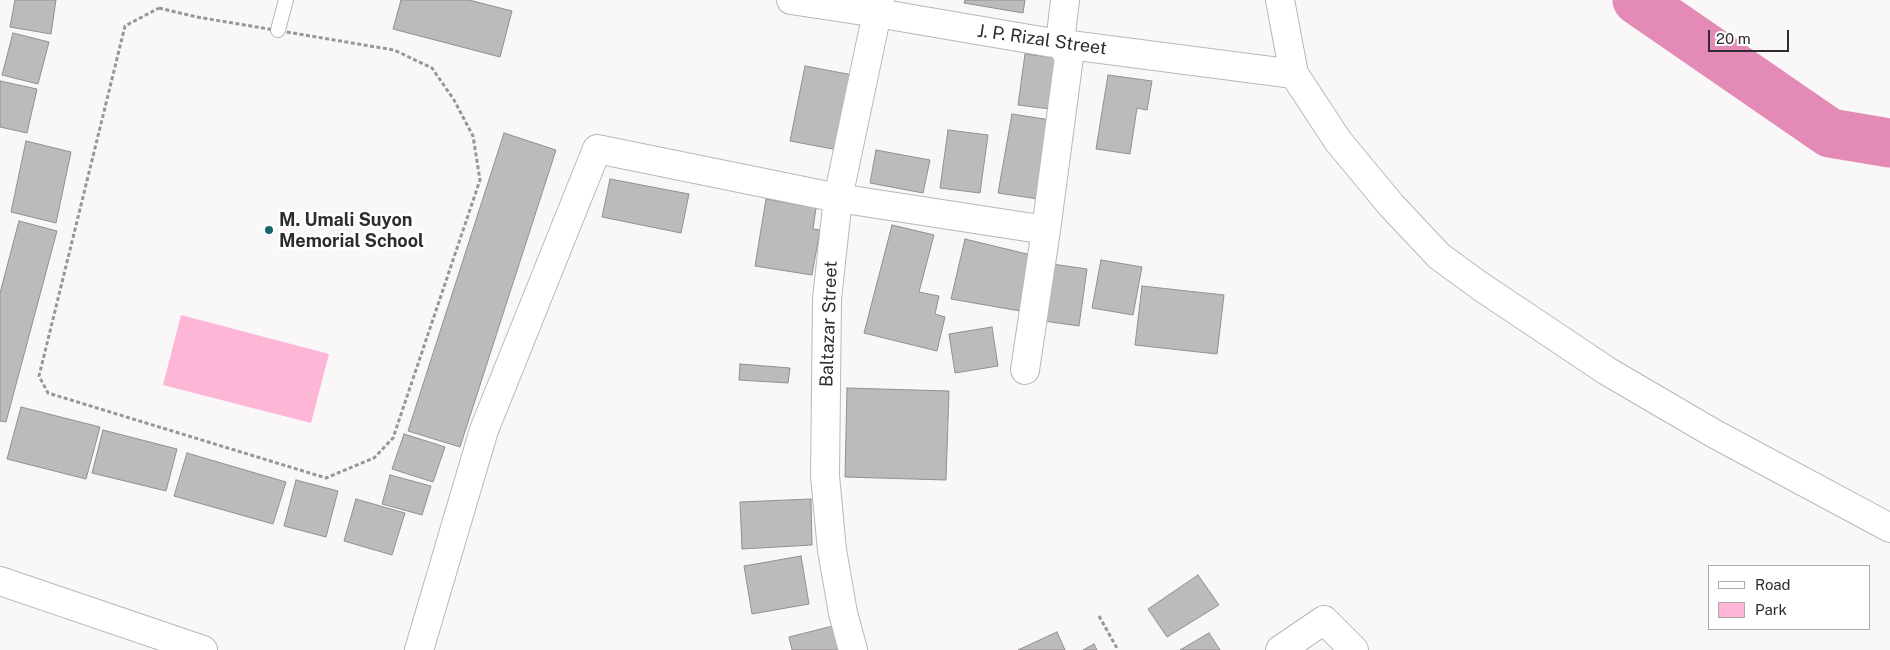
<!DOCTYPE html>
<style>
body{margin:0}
#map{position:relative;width:1890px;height:650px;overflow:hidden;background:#faf7f8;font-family:"Public Sans",sans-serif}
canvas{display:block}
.legend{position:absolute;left:1708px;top:565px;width:162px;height:65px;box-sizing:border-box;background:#fff;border:1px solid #ababab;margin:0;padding:6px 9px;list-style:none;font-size:15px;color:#2e2c2d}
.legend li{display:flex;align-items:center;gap:10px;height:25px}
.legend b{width:25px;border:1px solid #ababab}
.scale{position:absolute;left:1708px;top:30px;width:81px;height:22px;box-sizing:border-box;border:2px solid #2e2c2d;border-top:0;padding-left:6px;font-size:15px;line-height:18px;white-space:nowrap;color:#2e2c2d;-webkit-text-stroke:4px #fff;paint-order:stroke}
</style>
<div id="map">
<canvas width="1890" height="650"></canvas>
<ul class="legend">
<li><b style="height:6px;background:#fff"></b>Road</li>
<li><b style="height:14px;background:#feb6d7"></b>Park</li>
</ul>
<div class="scale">20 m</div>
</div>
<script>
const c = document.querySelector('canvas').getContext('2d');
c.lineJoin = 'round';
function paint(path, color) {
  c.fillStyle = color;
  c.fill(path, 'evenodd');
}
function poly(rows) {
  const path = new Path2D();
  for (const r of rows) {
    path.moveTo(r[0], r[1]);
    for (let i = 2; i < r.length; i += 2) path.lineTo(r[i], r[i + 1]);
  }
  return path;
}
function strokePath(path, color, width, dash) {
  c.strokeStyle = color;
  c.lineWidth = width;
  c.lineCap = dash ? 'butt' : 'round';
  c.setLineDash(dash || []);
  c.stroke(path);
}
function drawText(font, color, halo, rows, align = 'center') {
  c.font = font + ' "Public Sans",sans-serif';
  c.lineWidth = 4.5;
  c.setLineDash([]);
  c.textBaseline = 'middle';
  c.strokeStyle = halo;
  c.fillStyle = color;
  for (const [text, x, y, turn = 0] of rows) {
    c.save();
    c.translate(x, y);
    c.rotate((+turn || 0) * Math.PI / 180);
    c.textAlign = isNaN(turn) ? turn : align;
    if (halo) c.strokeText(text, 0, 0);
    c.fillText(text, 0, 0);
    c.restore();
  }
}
const green = poly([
 [181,315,329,354,311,423,163,385]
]);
const river = poly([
 [1637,0,1830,133,1890,143]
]);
const building = poly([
 [15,0,56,0,51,34,10,27,15,0],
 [401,0,469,0,512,11,500,57,393,29,401,0],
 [965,0,1025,0,1023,13,964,3,965,0],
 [13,33,49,42,38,84,2,75,13,33],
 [1025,54,1057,58,1050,109,1018,105,1025,54],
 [805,66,853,75,838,150,790,141,805,66],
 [1108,75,1152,81,1147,110,1137,108,1130,154,1096,149,1108,75],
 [0,81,37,89,27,133,0,127,0,81],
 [1012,114,1051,120,1038,199,998,193,1012,114],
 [948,130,988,135,980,193,940,188,948,130],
 [504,133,556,150,460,447,408,431,504,133],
 [26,141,71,152,56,223,11,212,26,141],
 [876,150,930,160,923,193,870,183,876,150],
 [610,179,689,194,681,233,602,217,610,179],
 [766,199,816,208,813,229,820,230,812,275,755,266,766,199],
 [19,221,57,231,6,422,0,421,0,293,19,221],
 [892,225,934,235,919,292,939,296,935,314,945,317,937,351,864,333,892,225],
 [965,239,1031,255,1020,311,951,299,965,239],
 [1101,260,1142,267,1133,315,1092,308,1101,260],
 [1052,264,1087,269,1079,326,1044,321,1052,264],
 [1142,286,1224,295,1217,354,1135,345,1142,286],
 [992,327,998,366,955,373,949,334,992,327],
 [740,364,790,368,788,383,739,380,740,364],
 [847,388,949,391,946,480,845,477,847,388],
 [21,407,100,427,86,479,7,459,21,407],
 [103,430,177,449,166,491,92,473,103,430],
 [404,434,445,447,433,482,392,469,404,434],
 [187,453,286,482,273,524,174,496,187,453],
 [390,475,431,486,422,515,382,504,390,475],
 [296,480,338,491,326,537,284,526,296,480],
 [356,499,405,513,392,555,344,541,356,499],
 [811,499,812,545,742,549,740,502,811,499],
 [801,556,809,604,752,614,744,566,801,556],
 [1198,575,1219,605,1167,637,1148,609,1198,575],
 [833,626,839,650,792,650,789,637,833,626],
 [1057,632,1065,650,1018,650,1057,632],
 [1209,633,1220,650,1180,650,1209,633],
 [1094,644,1097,650,1083,650,1094,644]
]);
const path = poly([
 [159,8,197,17,394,50,432,68,454,100,473,136,480,180,393,438,374,458,326,478,48,393,39,376,125,26,159,8],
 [1099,616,1118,650]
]);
const lane = poly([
 [278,30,286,0]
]);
const street = poly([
 [880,0,877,13,1047,42,1294,74],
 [1280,0,1294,74,1338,141,1391,205,1439,256,1480,286,1607,371,1713,433,1890,528],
 [1025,370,1046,230,1069,57,1060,43,1065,0],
 [0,581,203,650],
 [419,650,484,430,597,149,838,198,1046,230],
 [1280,650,1324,620,1354,650]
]);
const secondary = poly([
 [791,0,877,13,838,198,827,299,825,476,832,550,843,613,853,650]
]);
const markers = [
 [269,230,5,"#166569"]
];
const streetNames = [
 ["J. P. Rizal Street",1042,40,8],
 ["Baltazar Street",829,324,-88]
];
const poiNames = [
 ["M. Umali Suyon",279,220],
 ["Memorial School",279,241]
];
paint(green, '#feb6d7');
strokePath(river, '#e38bb6', 49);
paint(building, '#bdbabb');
strokePath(building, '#928f90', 1);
strokePath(lane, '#bbb7b9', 16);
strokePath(street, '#bbb7b9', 30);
strokePath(secondary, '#bbb7b9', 30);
strokePath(path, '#989697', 3, [4, 2.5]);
strokePath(lane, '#fff', 14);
strokePath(street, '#fff', 28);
strokePath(secondary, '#fff', 28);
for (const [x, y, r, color] of markers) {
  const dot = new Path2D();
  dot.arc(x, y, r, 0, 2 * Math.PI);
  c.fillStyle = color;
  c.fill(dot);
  strokePath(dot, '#fff', 2);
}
drawText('18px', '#2e2c2d', '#fff', streetNames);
drawText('bold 18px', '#2e2c2d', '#fff', poiNames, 'left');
</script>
